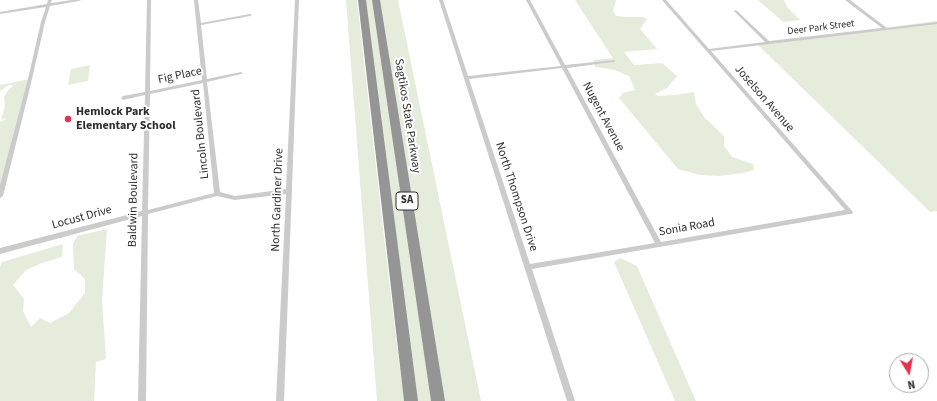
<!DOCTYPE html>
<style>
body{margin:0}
#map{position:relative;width:937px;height:401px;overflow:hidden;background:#fff;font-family:"Source Sans 3",sans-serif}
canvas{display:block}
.north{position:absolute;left:889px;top:353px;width:40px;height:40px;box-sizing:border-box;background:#fff;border:1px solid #ababab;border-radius:50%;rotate:169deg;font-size:11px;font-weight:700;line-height:16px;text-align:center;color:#2e2e2e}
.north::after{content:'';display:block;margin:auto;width:14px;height:18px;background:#e43150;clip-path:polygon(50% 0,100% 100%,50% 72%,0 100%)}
</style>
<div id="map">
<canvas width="937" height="401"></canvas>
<div class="north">N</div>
</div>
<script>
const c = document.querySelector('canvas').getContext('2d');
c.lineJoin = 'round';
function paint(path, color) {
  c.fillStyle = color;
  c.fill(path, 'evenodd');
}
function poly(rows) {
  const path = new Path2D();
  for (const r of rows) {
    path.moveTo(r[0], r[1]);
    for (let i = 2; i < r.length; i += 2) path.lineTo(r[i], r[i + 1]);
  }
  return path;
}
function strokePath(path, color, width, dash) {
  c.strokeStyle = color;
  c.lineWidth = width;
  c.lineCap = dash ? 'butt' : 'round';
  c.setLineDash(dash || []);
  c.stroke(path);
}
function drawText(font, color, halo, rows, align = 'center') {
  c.font = font + ' "Source Sans 3",sans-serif';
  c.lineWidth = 4;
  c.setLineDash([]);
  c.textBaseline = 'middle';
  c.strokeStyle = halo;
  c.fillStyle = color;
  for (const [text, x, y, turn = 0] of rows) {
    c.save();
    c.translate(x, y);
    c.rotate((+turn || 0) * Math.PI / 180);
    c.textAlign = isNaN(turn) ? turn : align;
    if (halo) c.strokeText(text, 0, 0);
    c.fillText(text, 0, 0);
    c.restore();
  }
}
const green = poly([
 [346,0,357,0,389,280,404,401,377,401],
 [364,0,373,0,433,401,417,401],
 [379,0,398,0,481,401,444,401],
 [575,0,616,0,613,10,616,16,626,17,643,17,647,19,640,29,657,49,624,52,634,65,662,63,677,76,667,88,655,94,658,96,675,95,694,92,696,104,704,117,724,136,724,146,732,157,753,164,754,170,744,173,719,176,700,175,678,169,619,98,623,93,635,90,629,76,615,70,595,67,593,60,613,58],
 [758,0,784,0,787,7,800,20,783,22],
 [937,21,937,211,930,212,757,44],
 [90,65,88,81,68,85,71,69],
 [30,79,0,196,0,122,6,119,6,118,1,120,5,106,4,97,7,92,13,85,9,85,0,91,0,85],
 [107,229,102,300,106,359,96,362,94,401,0,401,0,267,2,262,63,244,62,257,42,263,26,270,13,285,24,299,23,311,31,327,40,318,50,323,69,313,85,293,85,279,74,269,73,244,77,236],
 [620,258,637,266,696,401,675,401,614,262]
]);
const street = poly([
 [48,0,52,0,51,3,72,0,81,0,79,1,50,6,45,22,32,79,3,196,0,198,0,185,28,79,41,22,46,7,0,14,0,12,47,4,48,0],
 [147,0,151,0,150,91,202,80,194,0,198,0,201,23,250,14,252,15,250,16,201,25,207,79,241,72,243,73,241,74,207,82,220,192,235,196,286,189,295,0,299,0,284,401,276,401,286,194,235,200,217,196,148,214,146,401,138,401,142,216,0,254,0,248,142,211,145,95,123,100,121,98,123,96,145,92,147,0],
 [203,83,214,193,148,210,150,94,203,83],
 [439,0,443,0,468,76,561,66,526,0,530,0,565,65,615,60,615,62,613,62,567,68,661,242,845,210,662,0,666,0,709,49,765,42,734,11,736,10,769,41,882,28,845,0,850,0,887,28,937,22,937,24,711,51,853,212,852,214,850,214,532,269,575,401,567,401,439,0],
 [562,68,655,243,530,264,469,79,562,68]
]);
const highway = poly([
 [358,0,366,0,418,401,404,401,358,0],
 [372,0,380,0,445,401,431,401,372,0]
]);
const markers = [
 [68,119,4,"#e43150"]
];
const farStreetnames = [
 ["Deer Park Street",821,28,-7]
];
const shields = [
 [407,201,22]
];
const shieldNames = [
 ["SA",407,201]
];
const streetNames = [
 ["Fig Place",180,76,-12],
 ["Joselson Avenue",764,99,49],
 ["Sagtikos State Parkway",407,116,81],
 ["Nugent Avenue",603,117,62],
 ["Lincoln Boulevard",201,134,-96],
 ["North Thompson Drive",516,197,72],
 ["Baldwin Boulevard",134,200,-89],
 ["North Gardiner Drive",278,200,-88],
 ["Locust Drive",82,218,-15],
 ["Sonia Road",687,228,-10]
];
const poiNames = [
 ["Hemlock Park",76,112],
 ["Elementary School",76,126]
];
paint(green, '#e6ecdc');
paint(street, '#cbcbcb');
paint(highway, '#959595');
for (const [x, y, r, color] of markers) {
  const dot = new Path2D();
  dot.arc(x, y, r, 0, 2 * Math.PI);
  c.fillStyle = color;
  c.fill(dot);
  strokePath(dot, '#fff', 1.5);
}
drawText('10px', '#2e2e2e', '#fff', farStreetnames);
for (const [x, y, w] of shields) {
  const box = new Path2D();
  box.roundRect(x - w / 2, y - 9, w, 18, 3);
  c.fillStyle = '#fff';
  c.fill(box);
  strokePath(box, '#2e2e2e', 1);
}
drawText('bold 11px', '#2e2e2e', null, shieldNames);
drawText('12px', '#2e2e2e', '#fff', streetNames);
drawText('bold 12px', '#2e2e2e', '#fff', poiNames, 'left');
</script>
